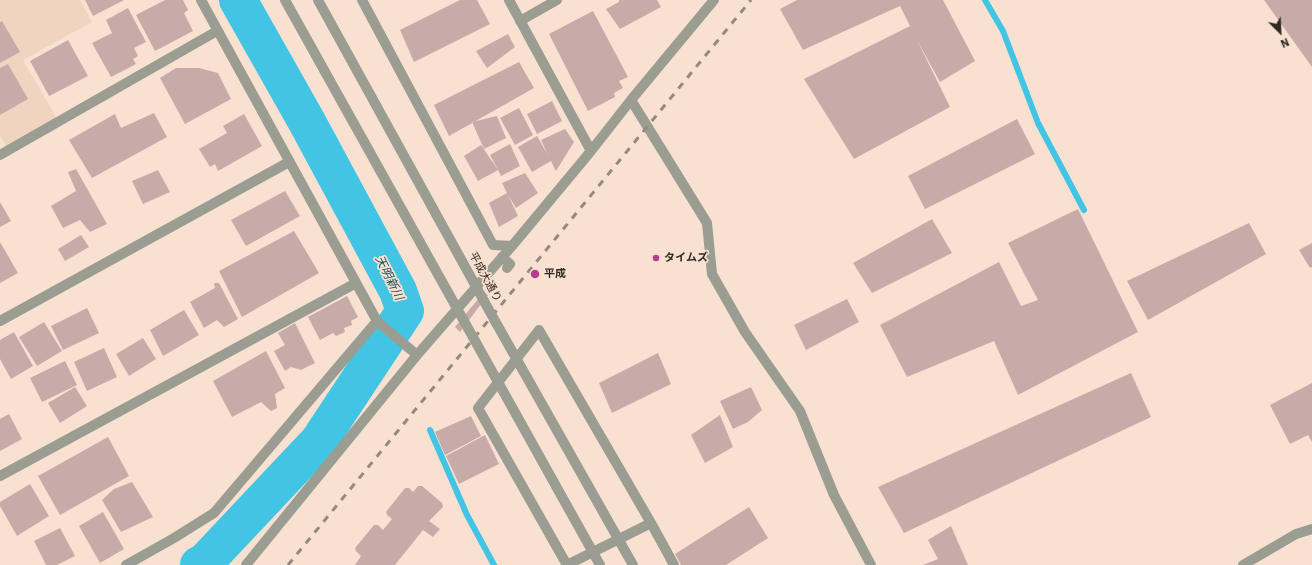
<!DOCTYPE html>
<meta charset="utf-8">
<style>
body{margin:0}
#map{position:relative;width:1312px;height:565px;overflow:hidden;background:#f8e1d1;font-family:"IBM Plex Sans",sans-serif}
canvas{display:block}
.north{position:absolute;left:1260px;top:12px;width:40px;height:40px;-webkit-text-stroke:3px #f8e1d1;paint-order:stroke;rotate:156deg;font-size:11px;font-weight:700;line-height:16px;text-align:center;color:#312923}
.north::after{content:'';display:block;margin:auto;width:14px;height:18px;background:#312923;clip-path:polygon(50% 0,100% 100%,50% 72%,0 100%)}
</style>
<div id="map">
<canvas width="1312" height="565"></canvas>
<div class="north">N</div>
</div>
<script>
const c = document.querySelector('canvas').getContext('2d');
c.lineJoin = 'round';
function paint(path, color) {
  c.fillStyle = color;
  c.fill(path, 'evenodd');
}
function poly(rows) {
  const path = new Path2D();
  for (const r of rows) {
    path.moveTo(r[0], r[1]);
    for (let i = 2; i < r.length; i += 2) path.lineTo(r[i], r[i + 1]);
  }
  return path;
}
function strokePath(path, color, width, dash) {
  c.strokeStyle = color;
  c.lineWidth = width;
  c.lineCap = dash ? 'butt' : 'round';
  c.setLineDash(dash || []);
  c.stroke(path);
}
function drawText(font, color, halo, rows, align = 'center') {
  c.font = font + ' "IBM Plex Sans","Noto Sans JP",sans-serif';
  c.lineWidth = 3.5;
  c.setLineDash([]);
  c.textBaseline = 'middle';
  c.strokeStyle = halo;
  c.fillStyle = color;
  for (const [text, x, y, turn = 0] of rows) {
    c.save();
    c.translate(x, y);
    c.rotate((+turn || 0) * Math.PI / 180);
    c.textAlign = isNaN(turn) ? turn : align;
    if (halo) c.strokeText(text, 0, 0);
    c.fillText(text, 0, 0);
    c.restore();
  }
}
const built = poly([
 [0,0,80,0,92,22,23,60,59,122,8,150,0,136]
]);
const stream = poly([
 [985,0,1003,31,1038,123,1084,210],
 [430,430,467,515,494,565]
]);
const river = poly([
 [199,565,205,562,319,441,405,311,398,291,307,122,238,0]
]);
const building = poly([
 [85,0,124,0,93,16],
 [165,0,183,0,188,10,184,13,193,31,155,51,136,15],
 [460,0,477,0,490,24,414,62,400,30],
 [619,0,657,0,661,7,620,29,606,9,619,2],
 [797,0,943,0,975,61,940,82,917,40,950,107,854,159,804,79,910,26,900,6,803,50,780,9],
 [1264,0,1312,0,1312,67],
 [128,8,146,42,134,48,138,56,133,59,136,64,111,77,92,43,112,33,106,20],
 [593,11,628,77,619,81,623,88,614,93,615,97,588,111,549,34],
 [2,21,20,52,0,63,0,22],
 [508,34,515,47,487,68,476,51],
 [68,40,88,76,49,96,30,61],
 [519,62,534,88,449,136,434,105],
 [8,64,28,99,0,115,0,68],
 [176,68,199,68,218,73,231,99,185,124,160,78],
 [552,101,562,121,537,134,527,114],
 [519,108,533,135,515,145,500,118],
 [154,113,167,137,92,178,69,140,115,114,121,128],
 [244,114,262,146,218,171,215,164,210,167,199,149,227,133,223,126],
 [497,116,506,138,484,149,472,122],
 [1017,119,1035,154,925,209,908,176],
 [565,129,574,142,556,171,551,161,532,172,518,147,537,136,548,155,541,140],
 [510,144,520,166,501,176,498,170,478,181,464,156,481,145,498,170,490,155],
 [76,169,107,224,90,232,80,220,63,228,51,206,76,191,68,172],
 [158,170,170,192,143,204,132,181],
 [525,173,538,193,516,208,508,195,518,216,499,227,489,203,507,193,502,183],
 [285,191,300,216,246,246,231,220],
 [0,202,11,221,0,227],
 [1078,209,1138,332,1018,395,994,341,907,377,880,325,999,262,1021,306,1038,300,1008,243],
 [932,219,952,253,872,293,853,263],
 [1249,223,1266,254,1148,320,1127,281],
 [294,231,319,273,242,317,219,271],
 [81,235,89,247,65,261,58,249],
 [0,242,18,273,0,283],
 [1312,243,1312,267,1310,268,1299,250],
 [214,283,219,283,238,319,224,327,217,320,204,328,190,302,215,288],
 [484,292,488,295,460,332,455,327],
 [347,296,358,317,351,321,352,325,344,328,345,332,336,336,333,333,320,340,308,317],
 [847,299,859,322,806,350,794,325],
 [87,308,99,333,63,350,51,326],
 [184,310,199,335,163,356,150,330],
 [44,322,62,351,37,366,19,337],
 [295,323,315,363,301,370,291,367,285,371,274,351,285,345,278,333],
 [14,332,33,366,11,379,0,359,0,340],
 [143,338,156,359,129,376,116,354],
 [104,348,117,377,87,391,74,362],
 [266,351,285,388,275,394,277,408,271,411,261,402,232,417,213,381],
 [658,353,671,384,612,413,599,383],
 [65,361,77,385,42,402,30,378],
 [1131,373,1151,417,904,533,878,487],
 [1312,383,1312,442,1308,435,1290,444,1270,405],
 [75,387,87,406,60,423,48,403],
 [751,387,762,410,748,422,733,429,720,401],
 [9,414,22,439,0,451,0,419],
 [720,415,733,447,705,463,691,435],
 [471,416,481,436,445,455,435,432],
 [485,435,499,464,459,484,446,456],
 [108,437,129,476,60,515,38,476],
 [132,482,153,517,121,532,102,500,114,489],
 [30,484,49,516,17,536,0,506,0,502],
 [418,486,422,486,442,503,443,507,429,521,440,529,433,537,423,530,395,565,355,565,361,556,356,551,355,548,374,525,378,525,383,530,392,519,387,515,386,512,405,488,409,488,413,492],
 [749,507,768,538,726,565,681,565,675,554],
 [103,512,124,549,100,563,79,526],
 [951,526,968,565,923,565,938,559,928,540],
 [60,528,75,556,57,565,46,565,34,541]
]);
const service = poly([
 [502,257,510,264,507,268]
]);
const minor = poly([
 [201,0,377,321,417,355],
 [362,0,493,245,512,246],
 [509,0,591,151],
 [520,21,557,0],
 [631,100,707,223,712,274,745,332,800,411,834,495,871,565],
 [0,155,217,31],
 [0,321,289,162],
 [0,476,356,283],
 [126,565,174,538,214,513,377,321],
 [246,565,417,355,512,246,591,151,631,100,714,0],
 [567,565,478,408,539,330,651,523,674,565],
 [567,565,651,523],
 [1243,565,1296,534,1312,529]
]);
const rail = poly([
 [288,565,751,0]
]);
const tertiaryBridge = poly([
 [285,0,600,565],
 [318,0,495,321,633,565]
]);
const markers = [
 [656,258,4,"#b73d8f"],
 [535,274,5,"#b73d8f"]
];
const poiNames = [
 ["タイムズ",664,258],
 ["平成",544,274]
];
const streetNames = [
 ["平成大通り",485,277,61]
];
const waterNames = [
 ["天明新川",389,278,64]
];
paint(built, '#f1d4c0');
strokePath(stream, '#42c5e4', 6);
strokePath(river, '#42c5e4', 38);
paint(building, '#c7aba9');
strokePath(service, '#9b9c92', 10);
strokePath(minor, '#9b9c92', 10);
strokePath(rail, '#97877c', 3, [7, 7]);
strokePath(tertiaryBridge, '#9b9c92', 10);
for (const [x, y, r, color] of markers) {
  const dot = new Path2D();
  dot.arc(x, y, r, 0, 2 * Math.PI);
  c.fillStyle = color;
  c.fill(dot);
  strokePath(dot, '#f8e1d1', 1.5);
}
drawText('bold 11px', '#312923', '#f8e1d1', poiNames, 'left');
drawText('11px', '#312923', '#f8e1d1', streetNames);
drawText('italic 12px', '#1d5360', '#f8e1d1', waterNames);
</script>
